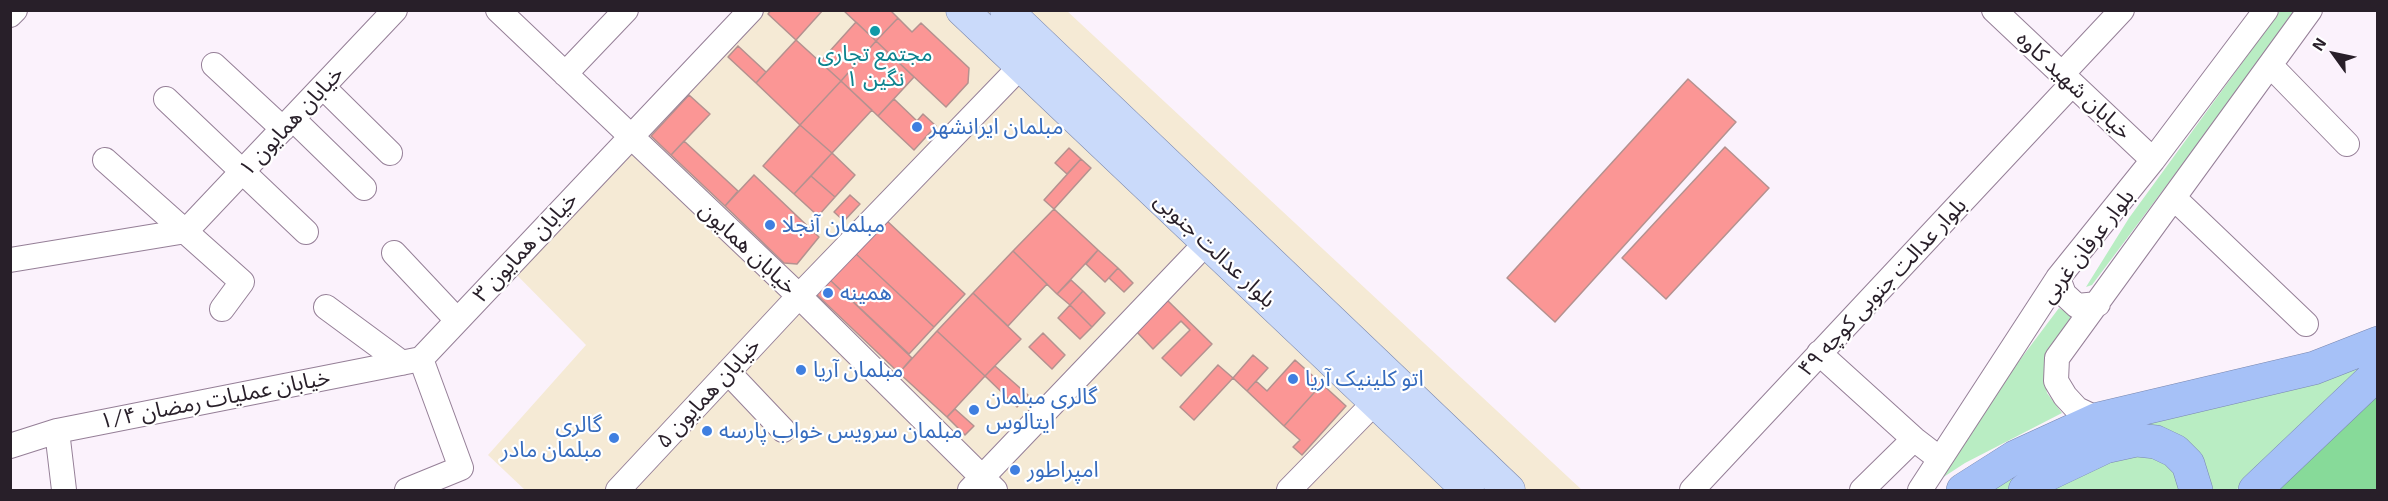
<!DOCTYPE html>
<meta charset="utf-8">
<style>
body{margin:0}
#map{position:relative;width:2388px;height:501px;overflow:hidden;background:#fbf2fc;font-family:"Exo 2",sans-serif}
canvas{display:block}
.frame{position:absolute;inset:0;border:12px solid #281f29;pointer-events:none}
.north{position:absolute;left:2304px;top:24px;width:60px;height:60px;-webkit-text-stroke:4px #fff;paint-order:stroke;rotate:303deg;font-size:16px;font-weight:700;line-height:24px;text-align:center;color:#281f29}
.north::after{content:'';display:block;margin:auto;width:21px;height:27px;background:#281f29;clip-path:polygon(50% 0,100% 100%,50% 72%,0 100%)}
</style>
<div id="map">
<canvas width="2388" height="501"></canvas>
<div class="frame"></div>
<div class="north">N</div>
</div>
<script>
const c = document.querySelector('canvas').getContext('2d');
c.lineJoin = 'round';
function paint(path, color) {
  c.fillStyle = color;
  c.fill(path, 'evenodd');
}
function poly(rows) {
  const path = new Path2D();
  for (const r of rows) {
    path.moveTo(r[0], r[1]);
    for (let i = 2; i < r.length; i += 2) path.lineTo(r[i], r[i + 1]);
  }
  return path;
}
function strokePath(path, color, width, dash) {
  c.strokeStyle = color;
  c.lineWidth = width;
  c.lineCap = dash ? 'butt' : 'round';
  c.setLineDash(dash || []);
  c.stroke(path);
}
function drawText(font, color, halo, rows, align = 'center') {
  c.font = font + ' "Exo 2","Noto Sans Arabic",sans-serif';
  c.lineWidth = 4.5;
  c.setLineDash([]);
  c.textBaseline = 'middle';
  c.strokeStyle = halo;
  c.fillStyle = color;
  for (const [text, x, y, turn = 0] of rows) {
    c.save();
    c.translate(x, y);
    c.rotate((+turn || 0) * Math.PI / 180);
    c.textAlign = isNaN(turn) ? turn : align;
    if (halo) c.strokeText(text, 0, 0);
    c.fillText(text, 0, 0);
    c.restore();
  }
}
const commercial = poly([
 [1066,10,1582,490,525,490,488,455,586,345,499,257,747,11]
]);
const green = poly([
 [2280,11,2297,11,2092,285,2086,287,2129,218],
 [2059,308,2076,318,2051,352,2044,370,2047,393,2062,413,1965,463,1936,482,1934,474],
 [2374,364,2236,490,2208,490,2174,437,2039,467,2007,490,1981,490,2093,433],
 [2140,452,2178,468,2187,490,2048,490,2081,472]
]);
const forest = poly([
 [2377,395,2377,490,2277,490]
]);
const building = poly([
 [771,10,823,10,796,40,768,14,771,10],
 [843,10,890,10,898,18,876,41,843,10],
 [898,18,912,32,921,23,969,68,968,83,946,107,876,41,898,18],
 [856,22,876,41,841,81,820,62,856,22],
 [796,40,841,81,800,125,756,83,796,40],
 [876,41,914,77,878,116,841,81,876,41],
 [738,46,766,72,756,83,728,57,738,46],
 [1688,79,1736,122,1555,322,1507,278,1688,79],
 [841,81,872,110,832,153,800,125,841,81],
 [689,95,710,114,671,155,651,136,689,95],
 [894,99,917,121,923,114,936,126,914,150,878,116,894,99],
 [800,125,832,153,794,194,763,166,800,125],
 [684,141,738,191,725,206,671,155,684,141],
 [1725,147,1769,188,1666,299,1622,258,1725,147],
 [1069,148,1081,159,1067,174,1055,163,1069,148],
 [832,153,855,175,835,197,811,176,832,153],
 [1081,159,1091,168,1054,209,1044,200,1081,159],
 [754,175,819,237,797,264,784,263,725,206,754,175],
 [811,176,835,197,818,216,794,194,811,176],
 [850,195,860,204,844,221,834,212,850,195],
 [1054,209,1098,250,1057,294,1013,251,1054,209],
 [886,220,965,294,934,327,855,253,886,220],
 [1098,250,1118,268,1105,282,1086,264,1098,250],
 [1013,251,1047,284,1008,326,973,293,1013,251],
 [855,253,934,327,909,354,830,280,855,253],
 [1118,268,1133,283,1124,292,1109,278,1118,268],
 [830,280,912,358,899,373,816,294,830,280],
 [1071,280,1083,291,1070,305,1057,294,1071,280],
 [1083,291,1105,313,1092,327,1070,305,1083,291],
 [973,293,1021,339,985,376,937,331,973,293],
 [1167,300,1212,344,1181,376,1162,358,1190,330,1181,321,1153,349,1136,331,1167,300],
 [1070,305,1092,327,1080,339,1058,318,1070,305],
 [937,331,985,376,947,417,899,373,937,331],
 [1043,333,1065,355,1052,369,1029,347,1043,333],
 [1253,355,1268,368,1247,391,1233,378,1253,355],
 [1295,360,1322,384,1284,426,1247,391,1256,381,1267,391,1295,360],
 [1218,365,1233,378,1194,420,1180,407,1218,365],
 [995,366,1028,395,1017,407,985,376,995,366],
 [1322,384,1346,406,1302,455,1293,447,1300,440,1284,426,1322,384],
 [955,409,974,426,965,435,947,417,955,409]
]);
const minor = poly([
 [498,10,799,296,995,490],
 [1994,10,2153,160],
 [10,15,15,10],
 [214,65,283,129],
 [2270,65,2347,144],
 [565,74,626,10],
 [2062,74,2122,10],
 [323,87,390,153],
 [166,99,306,232],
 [293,119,364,188],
 [105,160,242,282,222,309],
 [2174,198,2306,324],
 [186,231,395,10],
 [394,253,457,320],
 [10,260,186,231],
 [2058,278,2064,294,2077,306,2098,304],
 [326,307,402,363],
 [1819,353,1914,439,1940,459],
 [421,359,751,10],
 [728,372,783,430],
 [2098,419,2077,409,2065,396,2056,381,2057,358,2310,10],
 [57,431,64,490],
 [10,446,57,431,421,359],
 [407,490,461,468,421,359],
 [618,490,799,296,1021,66],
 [970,490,1207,242],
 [1289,490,1375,402],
 [1692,490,2072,84],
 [1862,490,1914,439],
 [1920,490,2058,278,2153,160,2266,10]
]);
const major = poly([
 [962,10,1468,490],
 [1006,10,1509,490]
]);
const highway = poly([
 [1963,490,2015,457,2098,419,2314,368,2378,343],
 [2025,490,2044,476,2105,447,2137,440,2156,442,2175,451,2188,464,2196,490],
 [2255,490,2378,373]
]);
const markers = [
 [875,31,6,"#0f9aa8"],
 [917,127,6,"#3f7fe0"],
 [770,225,6,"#3f7fe0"],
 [828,293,6,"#3f7fe0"],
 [801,370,6,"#3f7fe0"],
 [1293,379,6,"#3f7fe0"],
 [974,410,6,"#3f7fe0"],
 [707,431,6,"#3f7fe0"],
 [614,438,6,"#3f7fe0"],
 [1015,470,6,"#3f7fe0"]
];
const cultureNames = [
 ["مجتمع تجاری",875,54],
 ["نگین ۱",875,79]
];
const streetNames = [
 ["خیابان شهید کاوه",2074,85,43],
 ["خیابان همایون ۱",291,121,-47],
 ["بلوار عرفان غربی",2087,246,-52],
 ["خیابان همایون ۳",525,247,-47],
 ["خیابان همایون",748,248,43],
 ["بلوار عدالت جنوبی",1215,250,43],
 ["بلوار عدالت جنوبی کوچه ۴۹",1882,287,-47],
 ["خیابان همایون ۵",708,393,-47],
 ["خیابان عملیات رمضان ۱/۴",215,399,-11]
];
const shopNames = [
 ["مبلمان ایرانشهر",929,127],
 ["مبلمان آنجلا",782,225],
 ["همینه",840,293],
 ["مبلمان آریا",813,370],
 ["اتو کلینیک آریا",1305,379],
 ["گالری مبلمان",986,397],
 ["ایتالوس",986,422],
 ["گالری",602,425,"right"],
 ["مبلمان مادر",602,450,"right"],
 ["مبلمان سرویس خواب پارسه",719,431],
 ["امپراطور",1027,470]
];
paint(commercial, '#f5ead5');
paint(green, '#b9edc3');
paint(forest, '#87da99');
paint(building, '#fb9695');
strokePath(building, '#b4918f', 1.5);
strokePath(minor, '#957f97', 26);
strokePath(major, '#7a88af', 33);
strokePath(highway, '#7a88af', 34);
strokePath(minor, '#fff', 24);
strokePath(major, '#cadafa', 32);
strokePath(highway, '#a6c1f7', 33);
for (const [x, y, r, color] of markers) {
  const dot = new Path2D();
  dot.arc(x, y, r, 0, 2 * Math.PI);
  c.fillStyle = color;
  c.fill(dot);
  strokePath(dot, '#fff', 2);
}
drawText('22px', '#0d838f', '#fff', cultureNames);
drawText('22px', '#281f29', '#fff', streetNames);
drawText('22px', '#366cbe', '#fff', shopNames, 'left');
</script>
